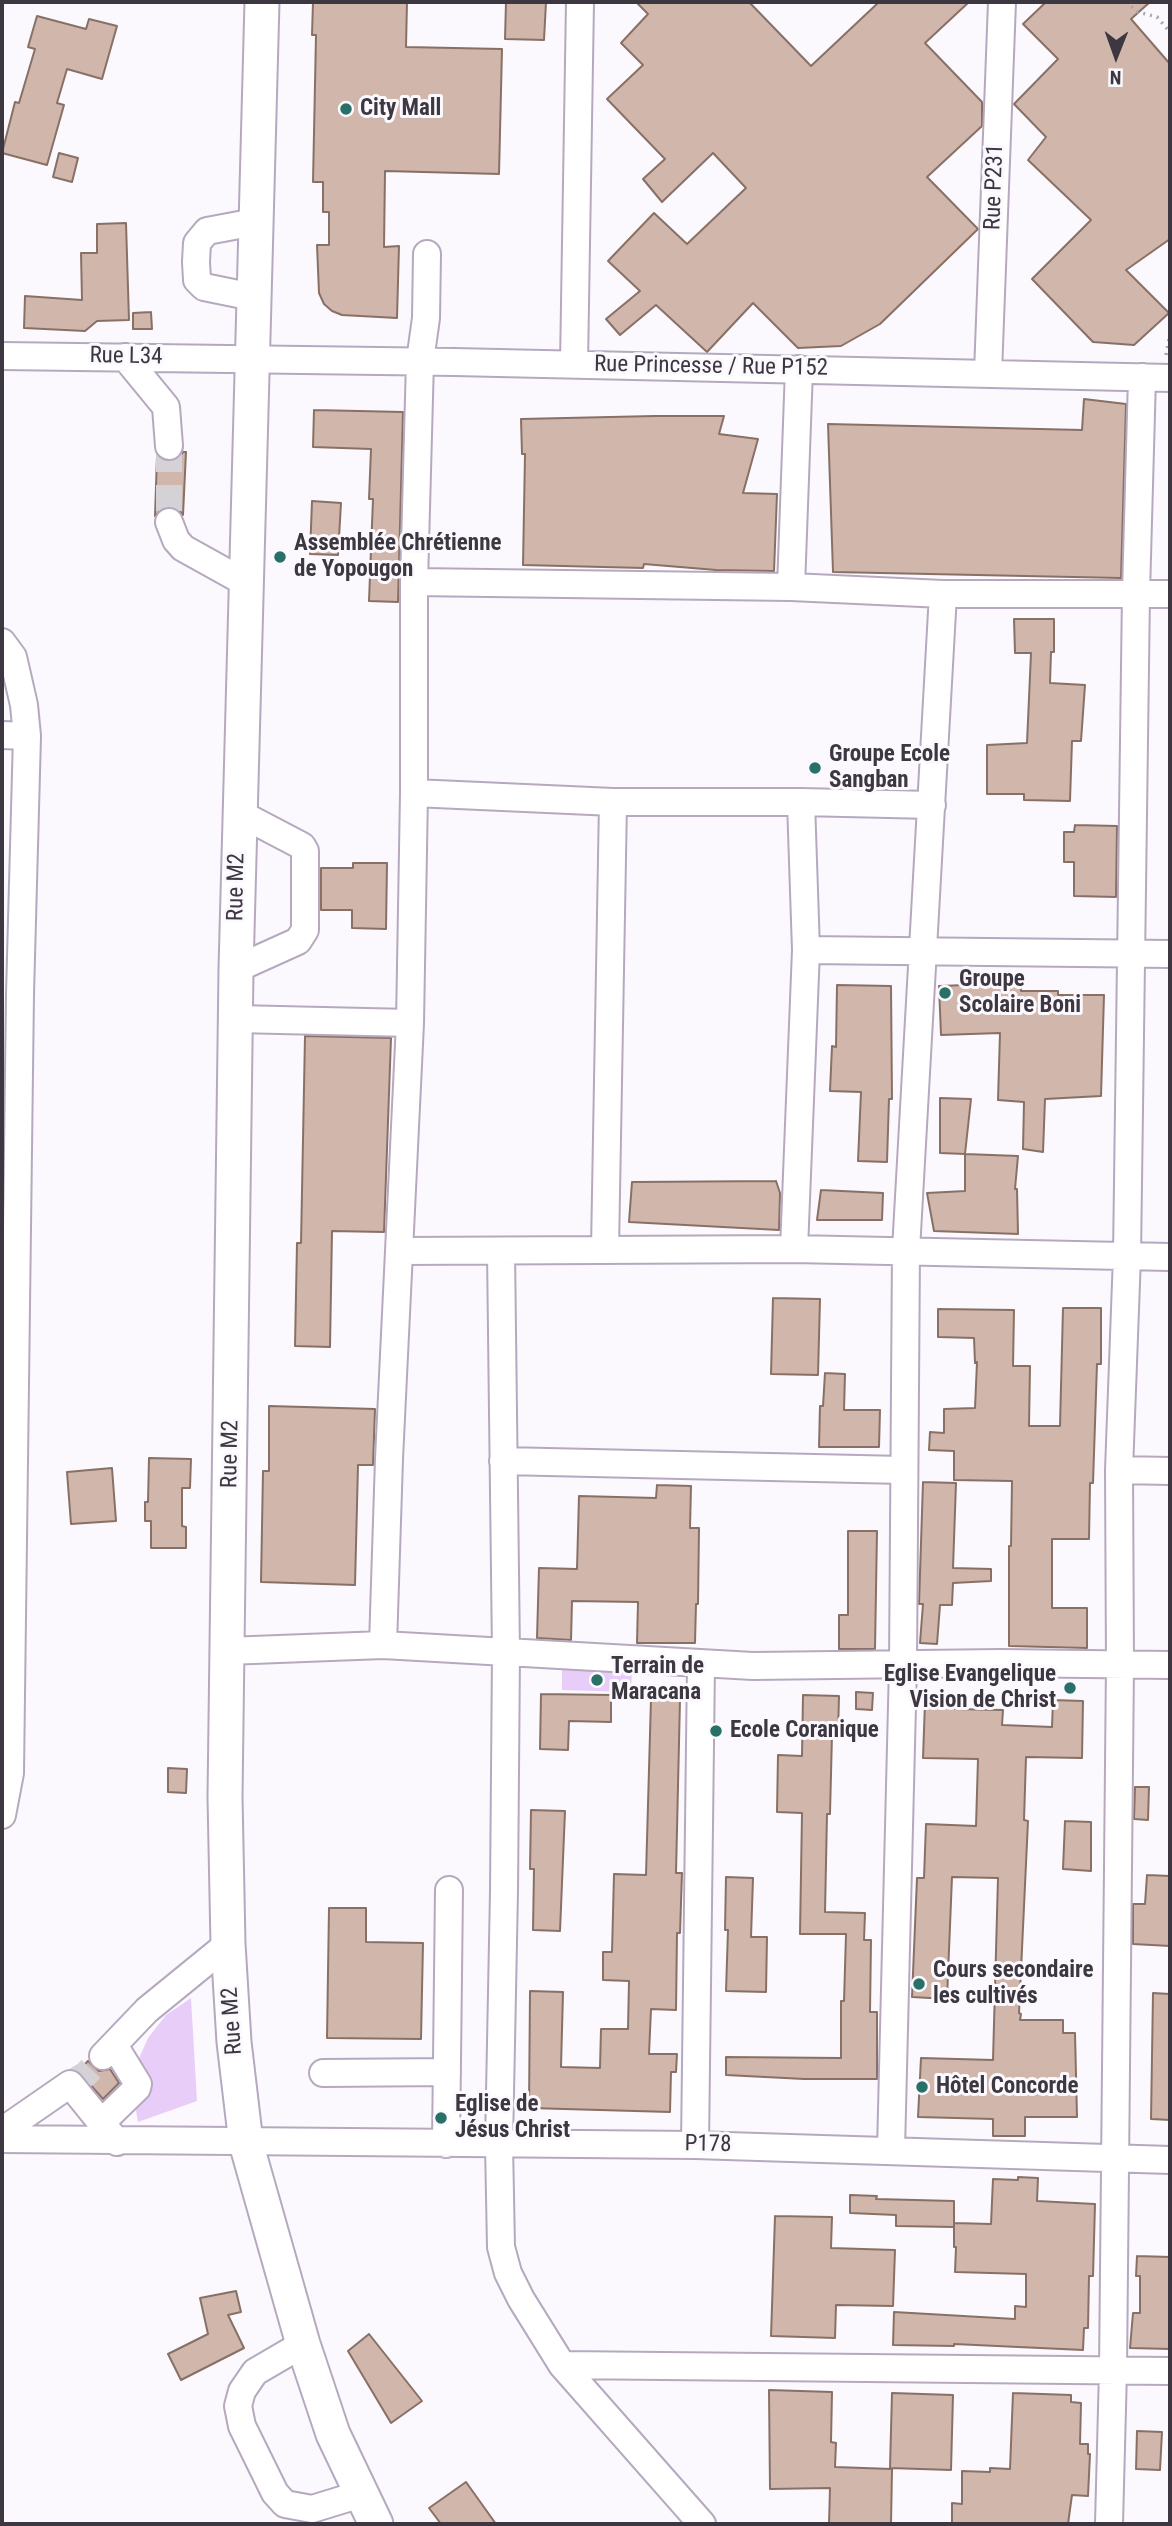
<!DOCTYPE html>
<meta charset="utf-8">
<style>
body{margin:0}
#map{position:relative;width:1172px;height:2526px;overflow:hidden;background:#fbf9fd;font-family:"Roboto Condensed",sans-serif}
canvas{display:block}
.frame{position:absolute;inset:0;border:4px solid #3c3740;pointer-events:none}
.north{position:absolute;left:1081px;top:21px;width:70px;height:70px;-webkit-text-stroke:5px #fbf9fd;paint-order:stroke;rotate:181deg;font-size:19px;font-weight:700;line-height:28px;text-align:center;color:#3c3740}
.north::after{content:'';display:block;margin:auto;width:24px;height:32px;background:#3c3740;clip-path:polygon(50% 0,100% 100%,50% 72%,0 100%)}
</style>
<div id="map">
<canvas width="1172" height="2526"></canvas>
<div class="frame"></div>
<div class="north">N</div>
</div>
<script>
const c = document.querySelector('canvas').getContext('2d');
c.lineJoin = 'round';
function paint(path, color) {
  c.fillStyle = color;
  c.fill(path, 'evenodd');
}
function poly(rows) {
  const path = new Path2D();
  for (const r of rows) {
    path.moveTo(r[0], r[1]);
    for (let i = 2; i < r.length; i += 2) path.lineTo(r[i], r[i + 1]);
  }
  return path;
}
function strokePath(path, color, width, dash) {
  c.strokeStyle = color;
  c.lineWidth = width;
  c.lineCap = dash ? 'butt' : 'round';
  c.setLineDash(dash || []);
  c.stroke(path);
}
function drawText(font, color, halo, rows, align = 'center') {
  c.font = font + ' "Roboto Condensed",sans-serif';
  c.lineWidth = 6;
  c.setLineDash([]);
  c.textBaseline = 'middle';
  c.strokeStyle = halo;
  c.fillStyle = color;
  for (const [text, x, y, turn = 0] of rows) {
    c.save();
    c.translate(x, y);
    c.rotate((+turn || 0) * Math.PI / 180);
    c.textAlign = isNaN(turn) ? turn : align;
    if (halo) c.strokeText(text, 0, 0);
    c.fillText(text, 0, 0);
    c.restore();
  }
}
const green = poly([
 [562,1668,632,1670,631,1692,562,1690],
 [191,1998,197,2101,138,2122,133,2093,136,2065,148,2038,166,2015]
]);
const building = poly([
 [313,2,407,2,406,47,502,49,499,174,385,171,384,247,399,246,397,318,342,315,332,311,324,304,319,293,317,245,329,245,329,212,323,212,323,182,313,182,316,35,312,35,313,2],
 [506,2,546,2,544,40,505,39,506,2],
 [636,2,749,2,811,66,879,2,969,2,925,43,982,102,982,126,927,177,978,229,880,324,841,346,798,348,753,303,707,352,656,305,620,335,606,319,640,291,608,261,654,213,687,244,746,188,713,153,662,202,643,179,665,159,607,99,643,65,621,43,648,14,636,2],
 [1046,2,1150,2,1131,19,1170,64,1170,239,1126,270,1169,313,1134,345,1093,342,1032,279,1091,220,1028,160,1046,137,1014,104,1058,59,1023,24,1046,2],
 [37,16,86,29,89,19,117,26,102,79,67,69,57,103,64,105,47,165,2,153,15,102,19,103,35,49,28,47,37,16],
 [59,153,78,158,72,182,53,177,59,153],
 [126,223,129,320,97,321,85,331,24,328,25,296,82,300,81,253,97,253,97,224,126,223],
 [151,312,152,329,133,329,133,313,151,312],
 [1084,399,1126,404,1121,578,833,572,828,424,1082,430,1084,399],
 [314,410,403,412,398,602,369,601,373,499,369,499,371,449,313,447,314,410],
 [655,416,724,416,719,434,758,439,743,493,777,494,774,571,716,570,644,564,643,568,523,565,525,454,522,454,521,419,655,416],
 [183,452,186,452,183,515,178,509,171,506,163,508,155,516,157,456,163,460,171,462,178,459,183,452],
 [312,501,341,503,338,555,310,554,312,501],
 [1014,619,1054,619,1054,652,1051,652,1050,683,1085,685,1081,741,1072,741,1070,801,1024,800,1024,794,987,794,987,745,1027,743,1031,653,1015,653,1014,619],
 [1075,825,1117,826,1116,897,1074,896,1074,862,1064,862,1064,832,1074,832,1075,825],
 [353,863,387,863,386,929,352,928,352,910,321,910,321,868,353,868,353,863],
 [1021,983,1021,991,1058,991,1058,995,1104,995,1101,1096,1045,1099,1043,1152,1023,1149,1024,1102,998,1100,1000,1033,941,1035,939,986,1021,983],
 [837,985,891,986,892,1099,889,1099,887,1162,858,1161,861,1092,830,1091,832,1046,836,1047,837,985],
 [305,1036,391,1038,384,1232,332,1231,330,1347,295,1346,297,1243,301,1243,305,1036],
 [940,1098,971,1099,965,1154,940,1153,940,1098],
 [965,1154,1018,1156,1015,1189,1017,1189,1018,1234,934,1231,927,1193,965,1191,965,1154],
 [776,1181,780,1193,779,1230,629,1222,632,1182,776,1181],
 [821,1190,883,1193,882,1220,817,1220,821,1190],
 [773,1298,820,1299,818,1375,771,1374,773,1298],
 [1063,1308,1101,1308,1101,1364,1097,1364,1093,1483,1090,1483,1089,1539,1052,1539,1052,1608,1087,1608,1087,1648,1009,1646,1009,1546,1011,1546,1012,1481,954,1480,954,1451,929,1450,930,1432,944,1433,944,1409,975,1408,977,1362,975,1363,974,1338,938,1337,938,1309,1014,1310,1013,1366,1030,1366,1029,1426,1060,1426,1063,1308],
 [825,1373,845,1374,844,1410,880,1410,879,1447,819,1447,820,1406,823,1406,825,1373],
 [269,1406,375,1409,373,1465,358,1465,355,1585,261,1582,263,1471,269,1471,269,1406],
 [149,1458,191,1459,190,1488,182,1488,182,1526,186,1527,186,1548,151,1548,151,1521,145,1521,145,1502,148,1502,149,1458],
 [112,1468,116,1521,71,1524,67,1472,112,1468],
 [923,1482,956,1483,953,1568,991,1569,991,1581,953,1583,952,1605,940,1605,937,1644,920,1643,923,1604,919,1604,923,1482],
 [657,1485,691,1486,690,1528,699,1528,698,1604,696,1604,695,1643,637,1643,638,1602,572,1601,571,1640,537,1638,539,1568,577,1569,579,1496,656,1498,657,1485],
 [848,1531,877,1531,875,1649,839,1649,839,1615,848,1615,848,1531],
 [856,1692,873,1693,872,1710,856,1709,856,1692],
 [541,1694,611,1695,611,1722,569,1721,568,1750,540,1749,541,1694],
 [803,1695,839,1696,838,1734,832,1734,830,1814,827,1814,825,1912,865,1913,864,1940,871,1940,870,2012,877,2012,877,2079,804,2079,726,2075,726,2057,841,2058,841,2001,844,2001,846,1934,800,1934,802,1813,777,1812,778,1755,802,1756,803,1695],
 [651,1699,680,1699,676,1873,682,1873,680,1933,677,1933,676,2010,651,2009,649,2054,677,2054,676,2072,671,2072,670,2112,529,2108,530,1991,563,1992,561,2067,600,2068,601,2029,628,2029,629,1981,603,1980,603,1952,612,1952,614,1874,646,1875,651,1699],
 [1053,1700,1083,1701,1082,1758,1026,1757,1024,1820,1028,1821,1019,2013,1021,2014,1020,2020,1063,2020,1063,2033,1075,2033,1077,2117,1025,2117,1025,2136,993,2136,993,2119,918,2117,921,2058,993,2060,998,1878,952,1877,947,1999,912,1997,917,1878,924,1878,926,1824,976,1826,978,1759,923,1758,925,1702,955,1703,955,1709,1003,1710,1002,1725,1052,1727,1053,1700],
 [168,1768,187,1769,186,1793,168,1792,168,1768],
 [1135,1787,1149,1787,1148,1820,1134,1819,1135,1787],
 [531,1810,565,1811,560,1931,533,1930,534,1869,530,1869,531,1810],
 [1065,1821,1091,1822,1091,1871,1063,1869,1065,1821],
 [1147,1875,1170,1876,1170,1946,1133,1944,1133,1904,1145,1904,1147,1875],
 [726,1877,753,1878,751,1937,767,1937,766,1992,726,1991,728,1930,725,1930,726,1877],
 [329,1908,366,1908,366,1942,423,1943,421,2039,327,2038,329,1908],
 [1153,1993,1170,1994,1170,2120,1151,2119,1153,1993],
 [88,2061,99,2071,110,2069,119,2083,103,2099,78,2071,88,2061],
 [1018,2177,1038,2178,1037,2201,1095,2204,1093,2276,1089,2276,1088,2328,1084,2328,1083,2350,954,2344,954,2346,893,2345,894,2312,1015,2319,1015,2306,1026,2307,1026,2274,955,2272,956,2247,954,2247,954,2223,991,2224,993,2179,1018,2180,1018,2177],
 [850,2195,877,2196,876,2199,954,2201,954,2227,896,2226,896,2215,850,2213,850,2195],
 [775,2216,832,2217,831,2248,895,2250,893,2306,836,2305,835,2338,771,2336,775,2216],
 [1137,2256,1170,2257,1170,2349,1130,2348,1133,2313,1140,2313,1140,2276,1136,2276,1137,2256],
 [236,2291,241,2312,228,2315,244,2348,181,2380,168,2354,208,2334,200,2298,236,2291],
 [369,2334,422,2401,391,2423,348,2351,369,2334],
 [769,2390,832,2392,831,2442,836,2443,835,2467,892,2469,891,2524,829,2524,830,2488,770,2489,769,2390],
 [892,2393,953,2395,951,2470,890,2468,892,2393],
 [1013,2393,1071,2395,1071,2402,1081,2403,1080,2444,1088,2444,1088,2454,1090,2454,1088,2496,1072,2495,1068,2524,952,2524,952,2503,962,2504,962,2471,990,2472,990,2468,1010,2469,1013,2393],
 [1137,2431,1162,2432,1160,2470,1136,2469,1137,2431],
 [466,2482,496,2524,441,2524,429,2508,466,2482]
]);
const minorTunnel = poly([
 [169,446,169,522],
 [70,2084,86,2074,103,2056]
]);
const path = poly([
 [1126,2,1138,12,1157,17,1170,32],
 [1166,355,1170,334]
]);
const minor = poly([
 [253,297,204,287,197,280,196,262,197,243,207,231,255,222],
 [2,356,454,362,1170,378],
 [125,357,166,407,169,446],
 [574,364,580,2],
 [988,373,1002,2],
 [169,522,176,540,183,548,246,583],
 [414,582,791,587,943,594,1170,594],
 [791,587,799,369],
 [2,642,13,657,24,705,27,736,20,994,10,1773,2,1815],
 [2,735,27,736],
 [414,793,613,802,801,802,932,805],
 [806,950,1170,954],
 [236,969,298,941,305,930,305,851,302,846,239,813],
 [236,1019,410,1023],
 [605,1249,613,802],
 [794,1249,806,950,801,802],
 [401,1251,794,1249,1170,1257],
 [501,1251,506,1653,504,1891,499,2144,501,2247,508,2273,521,2299,562,2365,702,2524],
 [503,1461,903,1470],
 [1119,1470,1170,1471],
 [383,1645,389,1459,410,1023,414,793,414,582,420,361,426,318,427,254],
 [227,1651,383,1645,753,1666,1001,1663,1170,1665],
 [103,2056,147,2010,228,1944],
 [323,2073,447,2072],
 [101,2123,137,2088,138,2084,114,2045],
 [2,2131,70,2084,117,2142],
 [2,2139,695,2145,1170,2160],
 [446,2144,449,1890],
 [695,2145,701,1664],
 [891,2150,903,1665,906,1250,943,594],
 [303,2344,255,2372,242,2391,238,2406,242,2426,275,2493,285,2504,312,2509,361,2494],
 [562,2365,1170,2371],
 [1109,2524,1113,2370,1120,1665,1119,1470,1127,1256,1136,593,1142,377]
]);
const major = poly([
 [262,2,236,969,225,1797,228,1944,234,2042,246,2143,303,2344,333,2434,376,2524]
]);
const markers = [
 [346,109,7,"#287068"],
 [280,557,7,"#287068"],
 [815,768,7,"#287068"],
 [945,993,7,"#287068"],
 [597,1680,7,"#287068"],
 [1070,1688,7,"#287068"],
 [716,1731,7,"#287068"],
 [919,1984,7,"#287068"],
 [922,2087,7,"#287068"],
 [441,2118,7,"#287068"]
];
const poiNames = [
 ["City Mall",360,109],
 ["Assemblée Chrétienne",294,544],
 ["de Yopougon",294,570],
 ["Groupe Ecole",829,755],
 ["Sangban",829,781],
 ["Groupe",959,980],
 ["Scolaire Boni",959,1006],
 ["Terrain de",611,1667],
 ["Maracana",611,1693],
 ["Eglise Evangelique",1056,1675,"right"],
 ["Vision de Christ",1056,1701,"right"],
 ["Ecole Coranique",730,1731],
 ["Cours secondaire",933,1971],
 ["les cultivés",933,1997],
 ["Hôtel Concorde",936,2087],
 ["Eglise de",455,2105],
 ["Jésus Christ",455,2131]
];
const streetNames = [
 ["Rue P231",995,187,-88],
 ["Rue L34",126,357,1],
 ["Rue Princesse / Rue P152",711,367,1],
 ["Rue M2",237,887,-89],
 ["Rue M2",231,1454,-89],
 ["Rue M2",233,2021,-94],
 ["P178",708,2145,1]
];
paint(green, '#e8cdf9');
paint(building, '#d0b6ab');
strokePath(building, '#887066', 2);
strokePath(minorTunnel, '#d5d2d7', 26, [26, 13]);
strokePath(minor, '#b6a9bf', 30);
strokePath(major, '#b6a9bf', 37);
strokePath(path, '#aaa6ad', 3.5, [2, 5]);
strokePath(minor, '#fff', 26);
strokePath(major, '#fff', 33);
for (const [x, y, r, color] of markers) {
  const dot = new Path2D();
  dot.arc(x, y, r, 0, 2 * Math.PI);
  c.fillStyle = color;
  c.fill(dot);
  strokePath(dot, '#fbf9fd', 2.5);
}
drawText('bold 23px', '#3c3740', '#fbf9fd', poiNames, 'left');
drawText('23px', '#3c3740', '#fbf9fd', streetNames);
</script>
